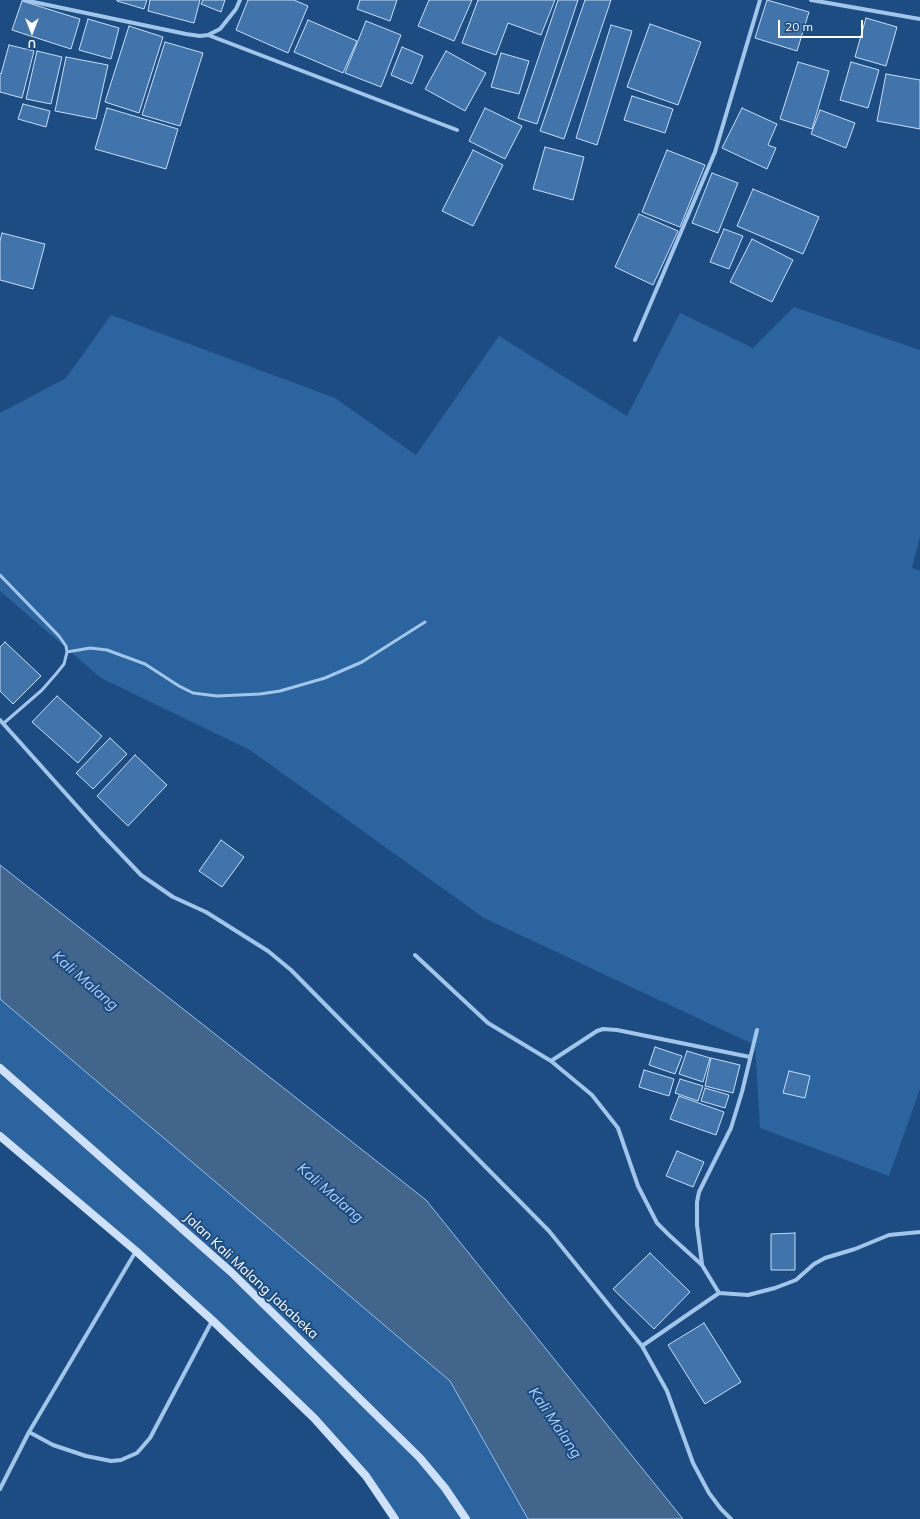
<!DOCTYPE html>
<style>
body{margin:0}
#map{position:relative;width:920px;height:1519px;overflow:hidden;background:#1d4c83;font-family:Mulish,sans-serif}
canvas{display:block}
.north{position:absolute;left:12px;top:12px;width:40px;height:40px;-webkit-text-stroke:3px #1d4c83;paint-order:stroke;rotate:180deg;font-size:11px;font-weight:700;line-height:16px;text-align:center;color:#fff}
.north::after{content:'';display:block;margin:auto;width:14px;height:18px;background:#fff;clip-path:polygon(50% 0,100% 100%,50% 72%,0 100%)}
.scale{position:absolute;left:778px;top:20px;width:85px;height:18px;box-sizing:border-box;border:2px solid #fff;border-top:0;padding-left:5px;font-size:12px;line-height:14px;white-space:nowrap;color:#fff;-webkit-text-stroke:3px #1d4c83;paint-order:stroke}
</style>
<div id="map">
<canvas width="920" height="1519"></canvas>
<div class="north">U</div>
<div class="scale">20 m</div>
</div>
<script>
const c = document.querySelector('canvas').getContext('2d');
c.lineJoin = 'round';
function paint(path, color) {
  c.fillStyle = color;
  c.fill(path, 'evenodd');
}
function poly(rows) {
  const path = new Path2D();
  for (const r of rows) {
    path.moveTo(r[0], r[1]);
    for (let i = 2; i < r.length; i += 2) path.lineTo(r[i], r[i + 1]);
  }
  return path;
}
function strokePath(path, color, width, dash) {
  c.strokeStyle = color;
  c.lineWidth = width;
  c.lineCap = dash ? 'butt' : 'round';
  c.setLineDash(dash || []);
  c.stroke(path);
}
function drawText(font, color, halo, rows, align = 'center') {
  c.font = font + ' Mulish,sans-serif';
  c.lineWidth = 4;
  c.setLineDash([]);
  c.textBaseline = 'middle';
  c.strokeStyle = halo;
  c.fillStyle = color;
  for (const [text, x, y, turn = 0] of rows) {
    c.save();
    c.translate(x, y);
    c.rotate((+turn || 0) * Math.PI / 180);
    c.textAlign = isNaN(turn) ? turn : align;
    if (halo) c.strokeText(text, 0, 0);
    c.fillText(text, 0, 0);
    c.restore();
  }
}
const green = poly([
 [794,307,920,350,920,537,912,568,920,571,920,1089,889,1176,760,1128,755,1045,484,918,250,750,101,678,0,591,0,413,66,378,111,315,335,398,416,455,499,336,627,416,680,313,753,348],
 [0,999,450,1381,528,1519,395,1519,314,1418,201,1311,0,1138],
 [141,1194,325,1364,348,1387]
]);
const water = poly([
 [0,865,426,1200,683,1519,528,1519,450,1381,0,999,0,865]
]);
const building = poly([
 [117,0,147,0,144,9,117,1,117,0],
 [150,0,200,0,194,23,148,11,150,0],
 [203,0,225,0,221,12,201,4,203,0],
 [248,0,294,0,308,6,288,53,236,30,248,0],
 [360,0,397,0,390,21,357,9,360,0],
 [429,0,472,0,454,41,418,26,429,0],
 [478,0,555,0,541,35,508,23,496,55,462,43,478,0],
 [558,0,578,0,537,124,518,118,558,0],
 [585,0,611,0,564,139,540,131,585,0],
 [767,0,809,12,797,51,755,38,767,0],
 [22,1,80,19,71,49,12,30,22,1],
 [866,18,897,27,886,66,855,57,866,18],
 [88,19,119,28,111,59,79,50,88,19],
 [308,20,357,41,343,73,294,52,308,20],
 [366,21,401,35,381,87,345,73,366,21],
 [650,24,701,42,678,105,627,87,650,24],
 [611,25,632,31,597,145,576,138,611,25],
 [129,26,163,37,139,113,105,102,129,26],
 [165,42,203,53,180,126,142,115,165,42],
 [9,45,34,51,22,98,0,92,0,73,1,74,9,45],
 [402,47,423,56,412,84,391,75,402,47],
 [37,51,62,57,51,104,26,99,37,51],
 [446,51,486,73,465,111,425,89,446,51],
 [501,53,529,61,519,94,491,87,501,53],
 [66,57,108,65,96,119,55,111,66,57],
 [798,62,829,71,812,129,780,119,798,62],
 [851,62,879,70,868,108,840,100,851,62],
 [886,74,920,80,920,129,877,121,886,74],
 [632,96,673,109,665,133,624,120,632,96],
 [23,104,50,111,46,127,18,119,23,104],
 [107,108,178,129,166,169,95,149,107,108],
 [485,108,522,126,505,159,469,141,485,108],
 [742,108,777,124,768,145,776,148,767,169,722,148,742,108],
 [820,110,855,123,846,148,811,134,820,110],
 [545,147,584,157,573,200,533,189,545,147],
 [473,150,503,165,473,226,442,211,473,150],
 [667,150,705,165,680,227,642,212,667,150],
 [712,173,738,183,718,233,692,223,712,173],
 [753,189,819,217,803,254,737,226,753,189],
 [639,214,678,231,653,285,615,267,639,214],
 [724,229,743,236,729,269,710,262,724,229],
 [2,233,45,244,33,289,0,280,0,241,2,233],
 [752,239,793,260,772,302,730,282,752,239],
 [5,642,41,676,13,704,0,691,0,647,5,642],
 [57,696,102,736,78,763,32,722,57,696],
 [110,738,127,754,93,789,76,773,110,738],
 [135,755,167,785,128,826,97,796,135,755],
 [221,840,244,857,222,887,199,871,221,840],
 [655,1047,682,1056,675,1074,649,1065,655,1047],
 [687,1051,710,1058,703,1082,679,1074,687,1051],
 [711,1058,740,1065,733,1093,705,1086,711,1058],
 [644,1070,674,1079,669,1096,639,1087,644,1070],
 [789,1071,810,1076,805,1098,783,1093,789,1071],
 [680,1079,703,1086,698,1101,675,1093,680,1079],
 [705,1088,729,1095,725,1108,701,1101,705,1088],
 [679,1096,724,1112,716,1135,670,1119,679,1096],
 [677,1151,704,1162,693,1187,666,1176,677,1151],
 [795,1233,795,1270,771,1270,771,1234,795,1233],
 [650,1253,690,1292,654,1329,613,1289,650,1253],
 [704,1323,741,1382,705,1404,668,1345,704,1323]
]);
const service = poly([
 [0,575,59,636,66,646,67,652,64,664,56,674,42,690,4,723],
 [67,652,90,648,107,650,145,664,179,686,193,693,217,696,260,694,280,691,325,678,362,662,425,622]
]);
const minor = poly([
 [24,0,186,34,200,36,208,35,220,29,236,9,240,0],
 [811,0,920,19],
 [208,35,457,130],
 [635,340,715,152,760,0],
 [0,720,101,833,141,875,173,897,206,912,268,951,291,970,549,1231,642,1346,667,1391,693,1463,709,1493,721,1509,731,1519],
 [415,955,488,1023,551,1061,592,1095,618,1128,638,1186,657,1223,669,1235,702,1265,719,1293,642,1346],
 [551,1061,597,1031,603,1029,617,1030,750,1057],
 [702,1264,697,1225,697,1202,699,1192,731,1128,742,1092,757,1030],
 [719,1293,748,1295,775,1288,796,1280,814,1264,825,1258,855,1249,889,1235,920,1232],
 [29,1432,53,1445,86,1456,111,1461,121,1460,137,1453,150,1438,212,1321],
 [0,1489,29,1432,136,1251]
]);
const secondary = poly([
 [0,1068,231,1272,420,1458,445,1488,466,1519],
 [0,1136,136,1251,212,1320,314,1418,366,1476,395,1519]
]);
const streetNames = [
 ["Jalan Kali Malang Jababeka",251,1276,43]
];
const waterNames = [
 ["Kali Malang",85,981,41],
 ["Kali Malang",330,1193,41],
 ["Kali Malang",555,1423,56]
];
paint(green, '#2c649f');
paint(water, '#42658c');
strokePath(water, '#95c0ec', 1);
paint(building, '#4174aa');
strokePath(building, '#c7def7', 1);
strokePath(service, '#a2c5ea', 3);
strokePath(minor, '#a2c5ea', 4);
strokePath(secondary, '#cee1f8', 8);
drawText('14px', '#fff', '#1d4c83', streetNames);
drawText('italic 15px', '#aecff2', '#1d4c83', waterNames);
</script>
